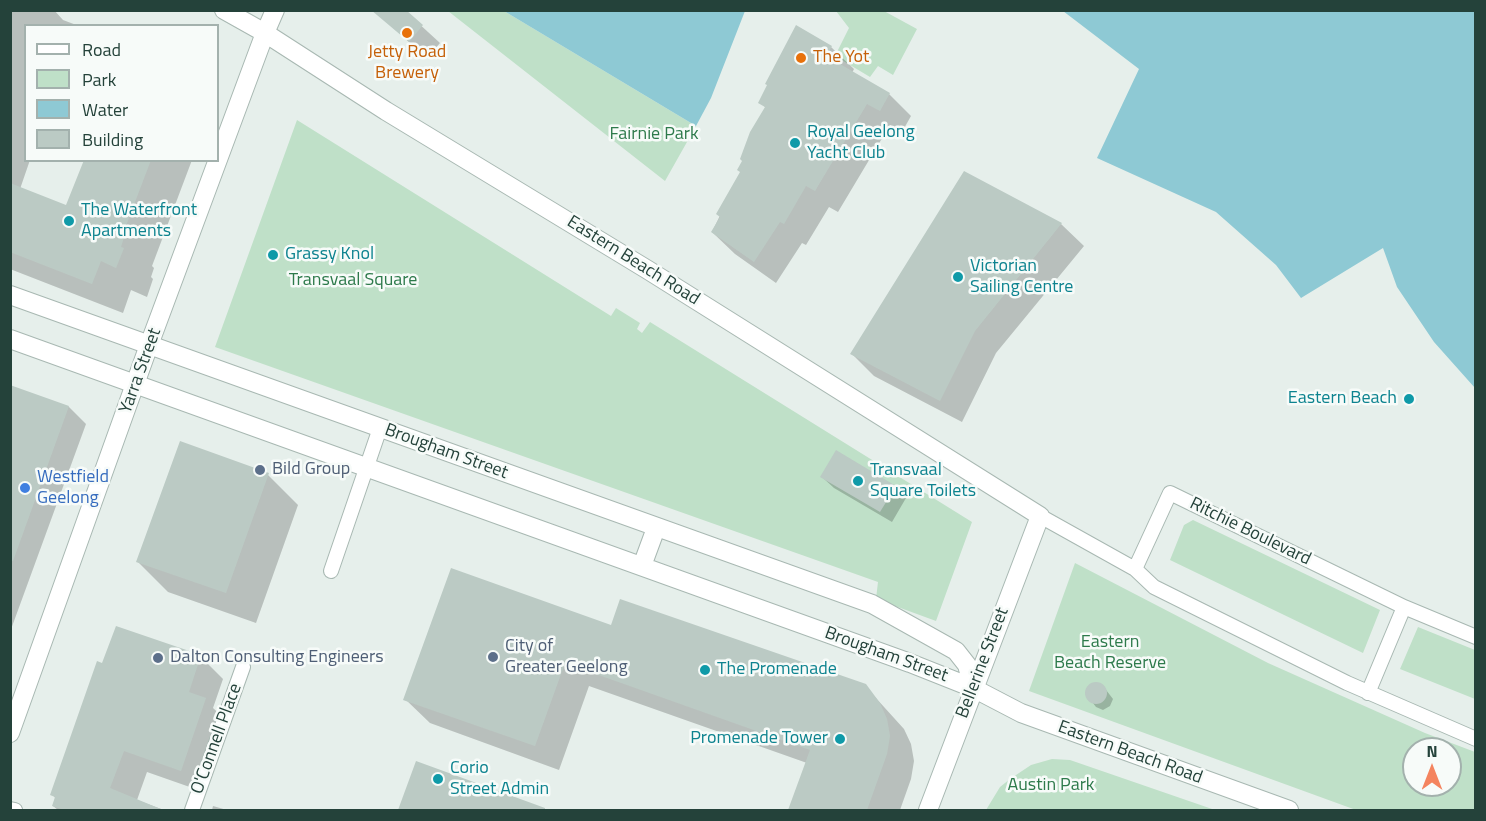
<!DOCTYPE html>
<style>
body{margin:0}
#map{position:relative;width:1486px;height:821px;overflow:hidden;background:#e6efeb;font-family:"Titillium Web",sans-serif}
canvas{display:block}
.frame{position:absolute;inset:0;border:12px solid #24423a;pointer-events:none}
.legend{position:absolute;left:24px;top:24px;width:195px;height:138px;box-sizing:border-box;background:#f7fbf9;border:2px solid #a3b1ad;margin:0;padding:8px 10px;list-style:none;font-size:18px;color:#24423a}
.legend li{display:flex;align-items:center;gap:12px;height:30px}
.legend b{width:30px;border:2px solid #a3b1ad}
.north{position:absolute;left:1402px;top:737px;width:60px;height:60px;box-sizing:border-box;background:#f7fbf9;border:2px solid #a3b1ad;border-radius:50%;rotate:0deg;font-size:16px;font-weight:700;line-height:24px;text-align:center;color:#24423a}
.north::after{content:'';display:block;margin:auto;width:21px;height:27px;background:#f4845f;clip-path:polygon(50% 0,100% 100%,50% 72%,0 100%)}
</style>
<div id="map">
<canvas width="1486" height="821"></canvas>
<div class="frame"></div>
<ul class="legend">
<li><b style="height:8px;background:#fff"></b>Road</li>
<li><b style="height:16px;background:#bfe0c8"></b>Park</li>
<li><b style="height:16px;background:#8ec9d4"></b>Water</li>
<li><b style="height:16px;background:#bbcac4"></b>Building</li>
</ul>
<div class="north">N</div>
</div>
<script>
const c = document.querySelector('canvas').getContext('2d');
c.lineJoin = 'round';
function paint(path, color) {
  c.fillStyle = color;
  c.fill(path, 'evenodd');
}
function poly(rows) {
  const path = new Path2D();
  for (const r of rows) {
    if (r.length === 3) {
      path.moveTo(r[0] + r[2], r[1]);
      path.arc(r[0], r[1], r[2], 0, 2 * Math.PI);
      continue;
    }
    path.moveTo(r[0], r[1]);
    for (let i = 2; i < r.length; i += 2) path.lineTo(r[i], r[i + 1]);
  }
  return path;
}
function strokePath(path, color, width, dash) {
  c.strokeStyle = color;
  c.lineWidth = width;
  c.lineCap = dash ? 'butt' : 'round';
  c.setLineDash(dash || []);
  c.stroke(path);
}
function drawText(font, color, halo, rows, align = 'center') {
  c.font = font + ' "Titillium Web",sans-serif';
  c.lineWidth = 5;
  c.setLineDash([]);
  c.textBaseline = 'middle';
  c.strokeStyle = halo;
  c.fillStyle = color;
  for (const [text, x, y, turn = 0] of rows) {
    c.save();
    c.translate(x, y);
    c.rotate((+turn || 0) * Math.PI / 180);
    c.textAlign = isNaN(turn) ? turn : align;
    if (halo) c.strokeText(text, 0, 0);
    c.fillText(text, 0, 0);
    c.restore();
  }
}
const green = poly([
 [448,11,504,11,696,126,665,181],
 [836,11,884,11,917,29,893,75,878,66,870,77,835,56,849,28],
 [297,120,611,316,616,308,640,323,637,329,642,333,650,322,972,522,936,621,876,599,878,582,215,347],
 [1193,520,1380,610,1363,653,1170,560,1184,525],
 [1075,563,1268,663,1425,733,1475,752,1475,810,1356,810,1029,691],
 [1414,749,1450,749,1450,785,1414,785],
 [1418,627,1475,650,1475,699,1400,669],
 [1052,759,1070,760,1215,810,986,810,1000,787,1010,779,1031,765]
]);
const water = poly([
 [504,11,745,10,745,11,711,98,696,126],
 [1063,11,1475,11,1475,388,1434,342,1397,287,1383,248,1301,298,1276,265,1216,212,1097,158,1139,69]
]);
const shadow = poly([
 [10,10,54,10,63,20,79,26,26,26,26,160,30,160,20,189,67,207,86,160,192,160,152,266,154,268,151,277,153,279,147,297,131,290,123,313,10,269],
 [373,10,404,10,440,43,427,58],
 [796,27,831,47,854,69,852,73,889,94,911,116,902,132,890,125,838,212,829,207,806,245,802,243,776,283,735,254,712,232,741,172,766,108,760,102],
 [965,173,1061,224,1084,246,996,353,962,422,874,376,852,354],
 [10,386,69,407,86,424,10,632],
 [268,475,298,505,256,623,168,592,138,562],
 [822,477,895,487,906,498,892,522,834,488],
 [612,627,865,686,904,729,911,744,914,761,911,779,900,810,790,810,807,763,589,686,559,770,430,723,405,699],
 [200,656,223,679,213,708,228,722,204,792,147,772,137,800,164,810,58,810,53,806,56,799,52,794,103,665],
 [1096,683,1103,686,1113,699,1110,706,1103,710,1096,707,1086,694,1089,687],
 [417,763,515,798,527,810,400,810],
 [213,806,227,810,212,810]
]);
const building = poly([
 [371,10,406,10,423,25,409,42],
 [796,25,832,46,826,56,890,93,880,111,867,104,815,191,806,186,784,224,780,222,754,262,711,232,720,217,716,214,740,172,737,170,742,161,740,159,750,132,765,107,758,103,767,85,765,84],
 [84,160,151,160,122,236,124,237,121,247,124,248,116,268,101,261,92,284,10,252,10,183,66,205],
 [964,171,1062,223,975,331,940,401,850,354],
 [10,385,69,406,13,561,10,560],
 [180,441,269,473,226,593,136,562],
 [836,450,896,486,880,512,820,477],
 [451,568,611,625,620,599,866,684,880,703,887,719,890,736,887,754,867,810,788,810,810,750,565,663,535,746,403,700],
 [116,626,201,655,189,692,206,698,181,771,124,751,110,788,163,810,64,810,52,806,55,797,50,795,97,661,102,663],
 [1096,693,11],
 [416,761,545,808,545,810,398,810]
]);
const service = poly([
 [1040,516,1135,569,1154,587,1347,683,1476,739],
 [1135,569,1170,493,1404,607,1476,637],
 [331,571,380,428],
 [1368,693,1404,607],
 [10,809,15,810],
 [192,810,243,667]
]);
const minor = poly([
 [265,33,275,10],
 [10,295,872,604,956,651,967,665,973,688],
 [10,339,910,663,973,688,1021,713,1289,810],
 [642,566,656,528]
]);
const tertiary = poly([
 [224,10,265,33,386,111,648,270,1040,516,928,810],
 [10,733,149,345,265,33]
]);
const markers = [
 [407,33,6,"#e8710a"],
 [801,58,6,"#e8710a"],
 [795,143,6,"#0f9aa8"],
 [69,221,6,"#0f9aa8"],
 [273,255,6,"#0f9aa8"],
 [958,277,6,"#0f9aa8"],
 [1409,399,6,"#0f9aa8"],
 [260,470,6,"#5c6f8a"],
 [858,481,6,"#0f9aa8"],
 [25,488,6,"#3f7fe0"],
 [493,657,6,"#5c6f8a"],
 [158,658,6,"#5c6f8a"],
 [705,670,6,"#0f9aa8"],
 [840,739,6,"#0f9aa8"],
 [438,779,6,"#0f9aa8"]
];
const foodNames = [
 ["Jetty Road",407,53],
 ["Brewery",407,74],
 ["The Yot",813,58,"left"]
];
const cultureNames = [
 ["Royal Geelong",807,133],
 ["Yacht Club",807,154],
 ["The Waterfront",81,211],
 ["Apartments",81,232],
 ["Grassy Knol",285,255],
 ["Victorian",970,267],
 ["Sailing Centre",970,288],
 ["Eastern Beach",1397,399,"right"],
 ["Transvaal",870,471],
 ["Square Toilets",870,492],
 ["The Promenade",717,670],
 ["Promenade Tower",828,739,"right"],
 ["Corio",450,769],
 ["Street Admin",450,790]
];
const parkNames = [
 ["Fairnie Park",654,135],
 ["Transvaal Square",353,281],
 ["Eastern",1110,643],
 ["Beach Reserve",1110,664],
 ["Austin Park",1051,786]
];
const streetNames = [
 ["Eastern Beach Road",633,261,32],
 ["Yarra Street",141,371,-70],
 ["Brougham Street",446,452,20],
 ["Ritchie Boulevard",1250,532,26],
 ["Brougham Street",886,655,20],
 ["Bellerine Street",983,663,-69],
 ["O'Connell Place",217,739,-70],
 ["Eastern Beach Road",1130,753,20]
];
const serviceNames = [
 ["Bild Group",272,470],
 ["City of",505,647],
 ["Greater Geelong",505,668],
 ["Dalton Consulting Engineers",170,658]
];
const shopNames = [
 ["Westfield",37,478],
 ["Geelong",37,499]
];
paint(green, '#bfe0c8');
paint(water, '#8ec9d4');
paint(shadow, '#0003');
paint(building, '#bbcac4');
strokePath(service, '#a8b8b2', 16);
strokePath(minor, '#a8b8b2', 20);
strokePath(tertiary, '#a8b8b2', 20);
strokePath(service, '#fff', 14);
strokePath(minor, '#fff', 18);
strokePath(tertiary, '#fff', 18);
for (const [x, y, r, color] of markers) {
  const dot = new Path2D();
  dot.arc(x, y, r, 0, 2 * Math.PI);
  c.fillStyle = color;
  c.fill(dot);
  strokePath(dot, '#f7fbf9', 2);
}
drawText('18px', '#c56008', '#f7fbf9', foodNames);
drawText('18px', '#0d838f', '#f7fbf9', cultureNames, 'left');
drawText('18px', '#2d7a4b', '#f7fbf9', parkNames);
drawText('18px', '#24423a', '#f7fbf9', streetNames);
drawText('18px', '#4e5e75', '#f7fbf9', serviceNames, 'left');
drawText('18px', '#366cbe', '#f7fbf9', shopNames, 'left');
</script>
